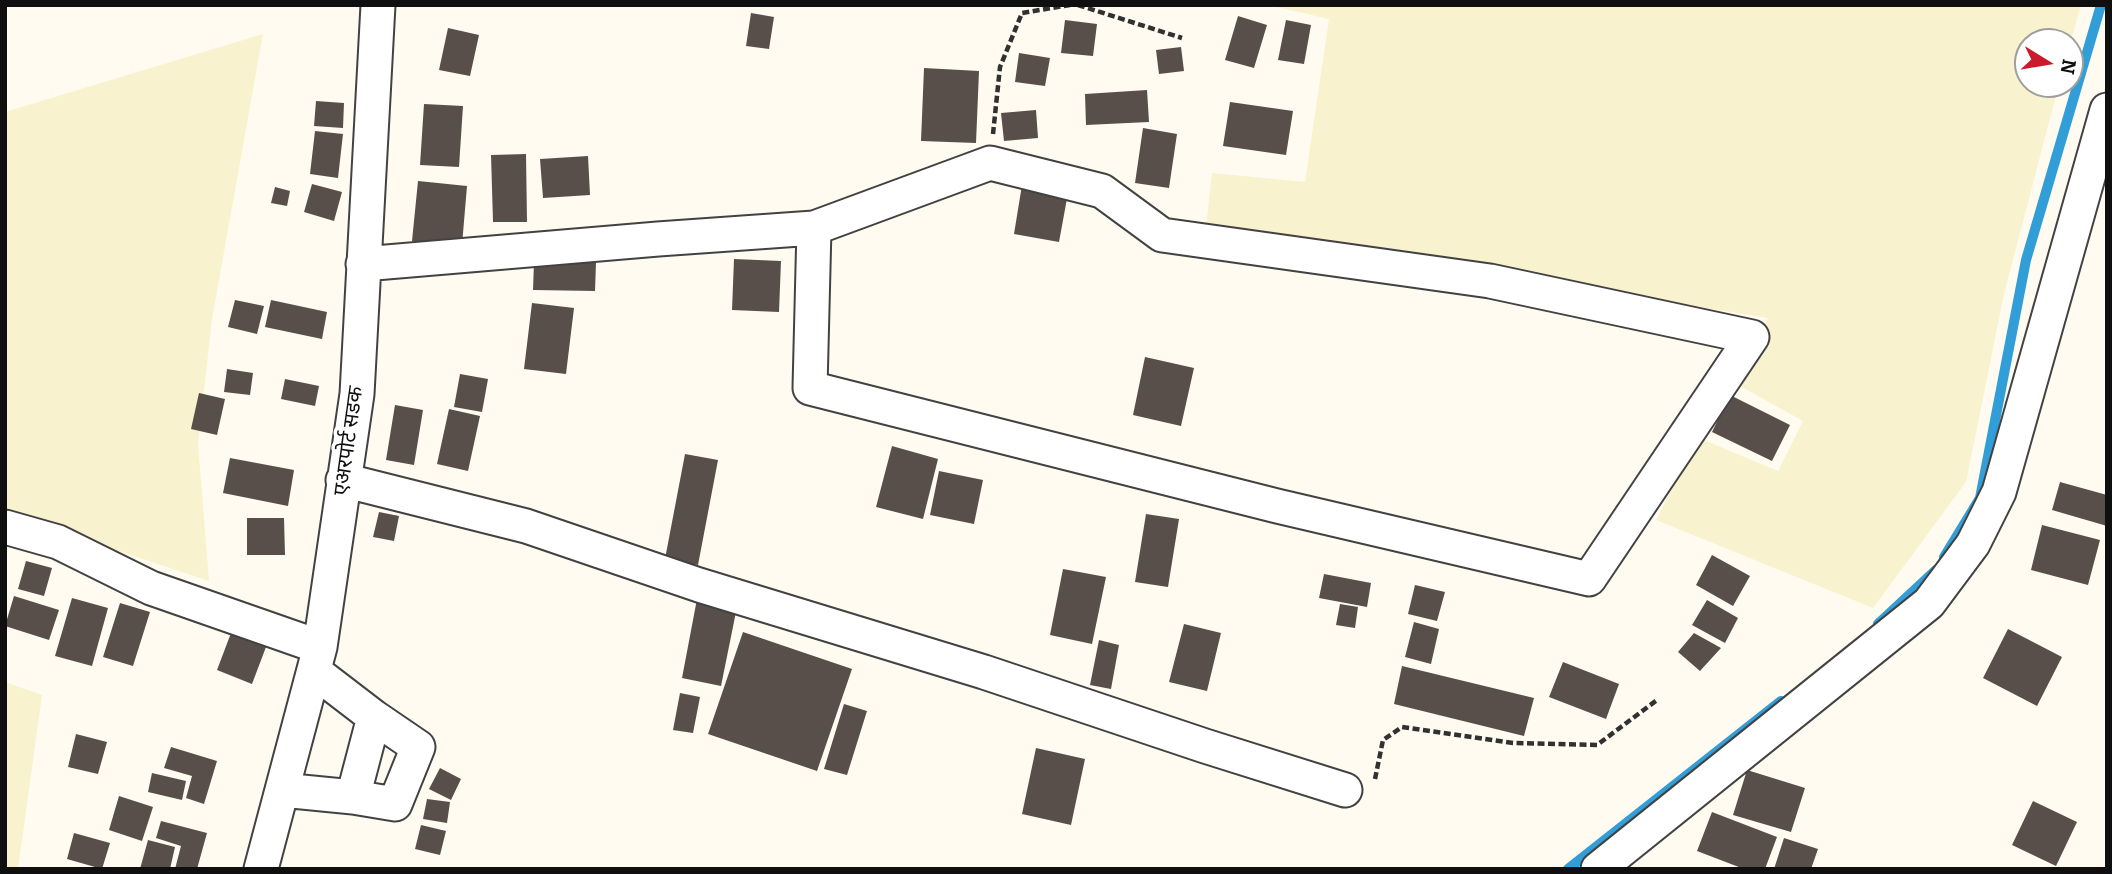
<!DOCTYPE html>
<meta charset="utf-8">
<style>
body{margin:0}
#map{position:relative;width:2112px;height:874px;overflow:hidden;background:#fffbf0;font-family:Bitter,serif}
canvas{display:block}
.frame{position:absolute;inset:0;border:7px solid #0f0f0f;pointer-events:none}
.north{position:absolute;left:2014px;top:28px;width:70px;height:70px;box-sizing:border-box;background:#fff;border:2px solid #9f9f9f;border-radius:50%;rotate:101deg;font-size:19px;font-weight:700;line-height:28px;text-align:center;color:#0f0f0f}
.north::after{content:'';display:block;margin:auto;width:24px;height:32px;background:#ca1b2c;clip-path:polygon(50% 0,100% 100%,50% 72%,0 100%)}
</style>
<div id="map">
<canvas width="2112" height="874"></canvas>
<div class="frame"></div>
<div class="north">N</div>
</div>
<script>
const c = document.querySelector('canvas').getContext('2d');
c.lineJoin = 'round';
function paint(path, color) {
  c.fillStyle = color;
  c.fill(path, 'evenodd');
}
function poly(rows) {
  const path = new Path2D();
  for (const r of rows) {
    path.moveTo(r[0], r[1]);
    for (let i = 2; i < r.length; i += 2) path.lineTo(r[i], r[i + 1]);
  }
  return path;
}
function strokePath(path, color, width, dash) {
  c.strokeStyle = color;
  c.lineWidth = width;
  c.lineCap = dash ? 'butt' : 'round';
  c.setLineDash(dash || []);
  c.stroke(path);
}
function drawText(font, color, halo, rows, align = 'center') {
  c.font = font + ' Bitter,"Noto Sans Devanagari",serif';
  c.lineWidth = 7;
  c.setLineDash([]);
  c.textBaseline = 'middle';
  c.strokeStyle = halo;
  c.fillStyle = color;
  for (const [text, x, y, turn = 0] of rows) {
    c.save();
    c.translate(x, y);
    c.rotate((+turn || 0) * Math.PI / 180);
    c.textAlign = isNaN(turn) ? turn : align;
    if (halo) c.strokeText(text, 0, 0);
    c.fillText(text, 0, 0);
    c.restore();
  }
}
const farmland = poly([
 [1268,5,2081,5,2070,44,2070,42,2028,42,2028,84,2059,84,2004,294,1966,482,1873,608,1656,520,1699,438,1778,471,1803,421,1733,382,1768,318,1206,227,1212,173,1305,182,1329,19],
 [263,34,212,319,198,444,209,581,5,513,5,112],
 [5,682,42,695,18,869,5,869]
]);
const stream = poly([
 [1944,557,1980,498,2026,260,2101,5],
 [1878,624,1936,570],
 [1568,869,1781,701]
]);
const building = poly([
 [751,13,774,17,769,49,746,46],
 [1238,16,1267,25,1254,68,1225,60],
 [1065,20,1097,24,1093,56,1061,53],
 [1286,20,1311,25,1304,64,1278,60],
 [448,28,479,35,470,76,439,70],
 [1181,47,1184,71,1159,74,1156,50],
 [1019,53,1050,58,1045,86,1015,82],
 [924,68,979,71,976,143,921,141],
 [1147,90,1149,122,1086,125,1085,94],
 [316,101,344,103,343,128,314,126],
 [1230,102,1293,111,1286,155,1223,146],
 [424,104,463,106,459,167,420,165],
 [1036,110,1038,138,1004,141,1001,113],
 [1143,128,1177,134,1169,188,1135,183],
 [315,131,343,134,338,178,310,174],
 [526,154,527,222,493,222,491,155],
 [588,156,590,195,543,198,540,159],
 [418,181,467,186,462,245,412,241],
 [312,184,342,192,334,221,304,212],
 [1022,185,1068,193,1059,242,1014,234],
 [275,187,290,191,287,206,271,203],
 [734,259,781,261,779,312,732,310],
 [534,262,596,263,595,291,533,290],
 [235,300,264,306,257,334,228,327],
 [271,300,327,312,322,339,265,327],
 [532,303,574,308,566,374,524,369],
 [1145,357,1194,368,1181,426,1133,415],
 [227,369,253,373,250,395,224,392],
 [460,374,488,379,482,412,454,407],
 [285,379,319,386,315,406,281,399],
 [199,393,225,399,217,435,191,429],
 [1730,395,1790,425,1772,461,1712,432],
 [395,405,423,410,414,465,386,460],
 [449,409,480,416,468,471,437,464],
 [892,446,938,459,923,519,876,507],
 [685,454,718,460,698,565,665,559],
 [230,458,294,470,288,506,223,493],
 [939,471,983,480,974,524,930,515],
 [2060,482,2107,495,2107,526,2052,510],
 [379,512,399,516,394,541,373,537],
 [1146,514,1179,519,1168,587,1135,582],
 [247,518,284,518,285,555,247,555],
 [2042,525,2100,540,2088,585,2031,570],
 [1712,555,1750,576,1733,606,1696,585],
 [26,561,52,568,44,596,18,589],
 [1063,569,1106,577,1092,644,1050,635],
 [1324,574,1371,583,1367,607,1319,598],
 [1415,585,1445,592,1437,621,1408,614],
 [14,596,59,610,49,640,5,626],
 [72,598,108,608,92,666,55,656],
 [697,599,737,607,721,686,682,678],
 [1707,600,1738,618,1725,643,1692,625],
 [120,603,150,612,133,666,103,657],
 [1340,604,1358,607,1355,628,1336,625],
 [1414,622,1439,629,1431,664,1405,657],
 [1184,624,1221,633,1207,691,1169,682],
 [2008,629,2062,657,2037,706,1983,678],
 [743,632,852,669,817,771,708,734],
 [231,633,266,647,252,684,217,670],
 [1694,633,1721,648,1700,671,1678,652],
 [1099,640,1119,645,1111,689,1090,685],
 [1563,662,1619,684,1606,719,1549,697],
 [1402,666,1534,698,1524,736,1394,704],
 [680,693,700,697,693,733,673,730],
 [844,704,867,711,847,775,824,769],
 [76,734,107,742,98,774,68,767],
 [171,747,217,761,204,804,186,798,192,776,164,768],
 [1036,748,1085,759,1071,825,1022,814],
 [440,768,461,779,451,800,429,789],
 [1747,770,1805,788,1791,832,1733,815],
 [152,773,186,781,182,800,148,792],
 [119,796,153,807,142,841,109,830],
 [427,799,450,802,447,823,423,819],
 [2033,801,2077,822,2056,866,2012,845],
 [1712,812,1777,837,1765,869,1744,869,1697,851],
 [161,821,207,833,197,869,175,869,181,846,156,838],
 [421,825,446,831,440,855,415,849],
 [74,833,110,843,102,869,67,859],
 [1784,838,1818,849,1811,869,1774,869],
 [148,840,175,847,170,869,140,869]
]);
const path = poly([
 [1078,5,1182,38],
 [993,134,1000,67,1022,13,1070,5],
 [1375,779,1383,740,1402,727,1513,743,1597,745,1657,700]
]);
const minor = poly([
 [363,264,658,239,814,228,990,163,1102,191,1162,235,1490,281,1752,337,1589,579,1277,506,810,388,814,228],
 [343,480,526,526,699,585,984,672,1205,746,1345,790],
 [5,527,58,542,151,588,320,647],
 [282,790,353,797,374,717,314,671],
 [353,797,395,804,418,747,374,717],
 [261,869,320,647,357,394,378,5],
 [1598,869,1929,603,1973,544,1999,492,2107,110]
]);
const streetNames = [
 ["एअरपोर्ट सडक",349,441,-82]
];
paint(farmland, '#f8f2ce');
strokePath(stream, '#329ed8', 10);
paint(building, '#584f4a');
strokePath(minor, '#424242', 37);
strokePath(path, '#313131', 4.5, [7, 3.5]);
strokePath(minor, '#fff', 33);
drawText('21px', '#0f0f0f', '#fff', streetNames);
</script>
